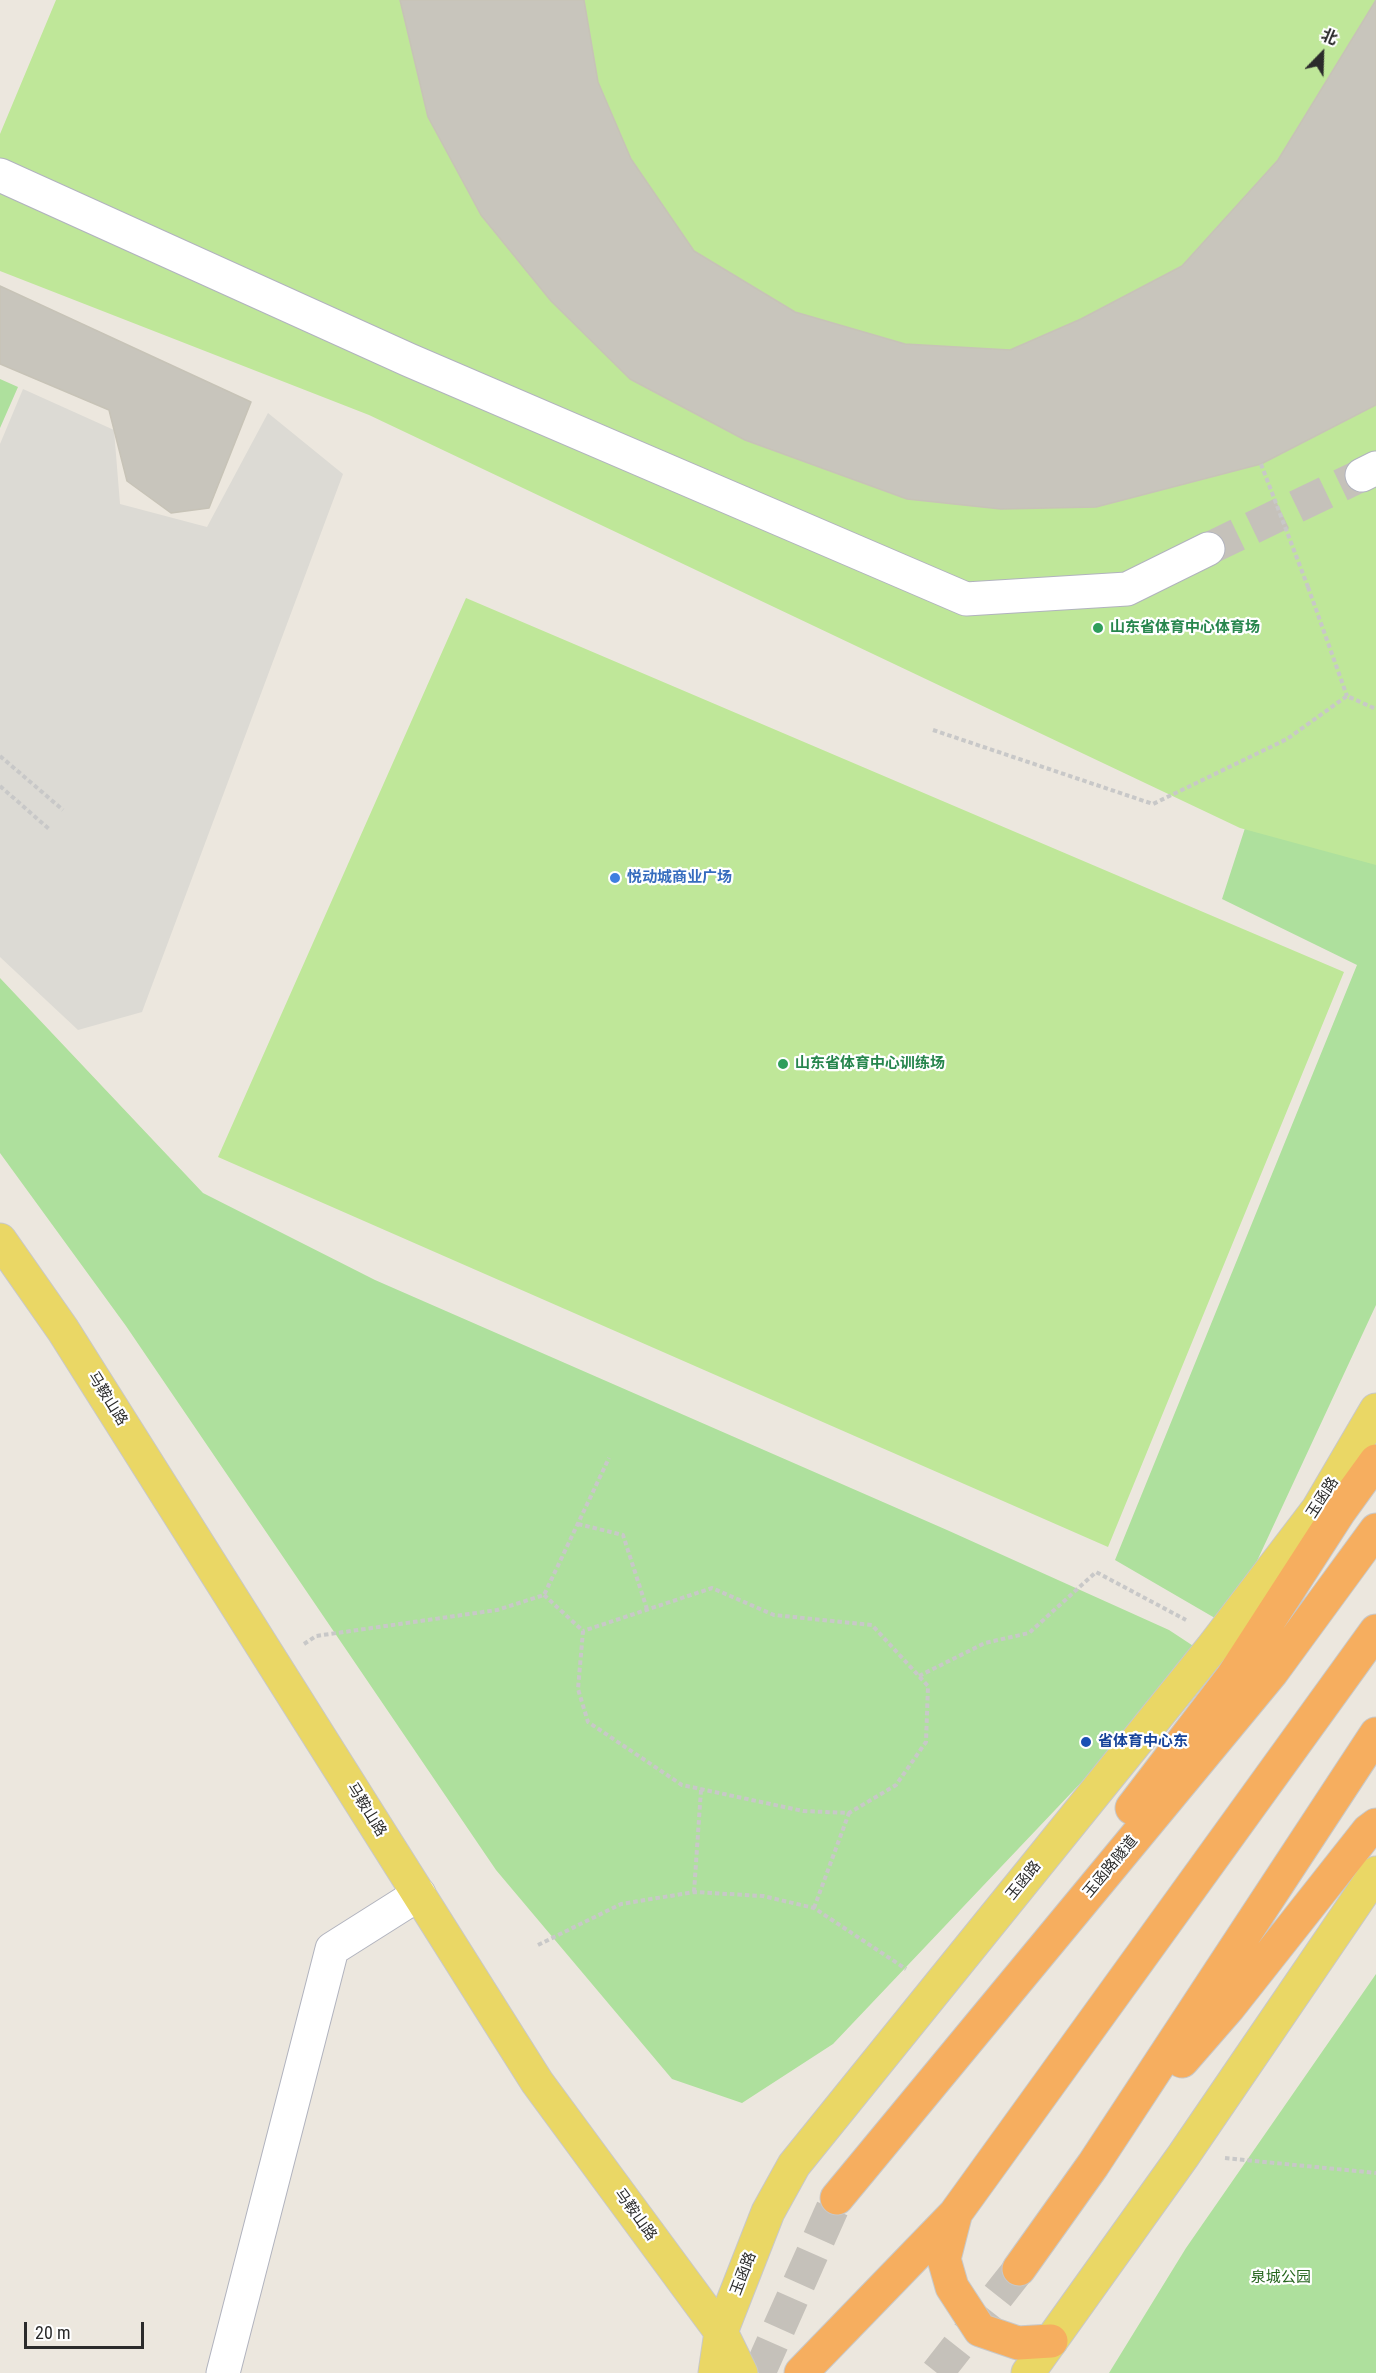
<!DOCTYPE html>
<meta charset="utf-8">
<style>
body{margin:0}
#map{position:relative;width:1376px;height:2373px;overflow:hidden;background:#ece7de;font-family:"Roboto Condensed","Noto Sans SC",sans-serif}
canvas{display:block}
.north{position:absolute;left:1292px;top:24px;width:60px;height:60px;-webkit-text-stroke:4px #fff;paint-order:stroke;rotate:23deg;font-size:16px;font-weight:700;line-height:24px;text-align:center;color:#2b2b2b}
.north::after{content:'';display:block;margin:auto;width:21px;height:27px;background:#2b2b2b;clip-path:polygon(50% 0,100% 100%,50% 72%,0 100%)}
.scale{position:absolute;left:24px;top:2322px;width:120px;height:27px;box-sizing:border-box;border:3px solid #2b2b2b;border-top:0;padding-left:8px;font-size:18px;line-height:21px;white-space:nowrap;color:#2b2b2b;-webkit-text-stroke:4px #fff;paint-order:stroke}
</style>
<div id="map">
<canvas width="1376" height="2373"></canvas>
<div class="north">北</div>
<div class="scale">20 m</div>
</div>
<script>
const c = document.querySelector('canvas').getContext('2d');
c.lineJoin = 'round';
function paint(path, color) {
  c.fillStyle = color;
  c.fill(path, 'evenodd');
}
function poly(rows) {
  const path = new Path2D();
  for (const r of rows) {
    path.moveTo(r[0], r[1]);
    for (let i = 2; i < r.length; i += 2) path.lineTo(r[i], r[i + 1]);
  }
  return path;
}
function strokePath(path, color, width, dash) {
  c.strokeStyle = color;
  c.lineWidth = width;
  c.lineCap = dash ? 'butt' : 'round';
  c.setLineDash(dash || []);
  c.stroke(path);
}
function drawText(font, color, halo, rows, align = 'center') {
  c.font = font + ' "Roboto Condensed","Noto Sans SC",sans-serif';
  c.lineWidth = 4.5;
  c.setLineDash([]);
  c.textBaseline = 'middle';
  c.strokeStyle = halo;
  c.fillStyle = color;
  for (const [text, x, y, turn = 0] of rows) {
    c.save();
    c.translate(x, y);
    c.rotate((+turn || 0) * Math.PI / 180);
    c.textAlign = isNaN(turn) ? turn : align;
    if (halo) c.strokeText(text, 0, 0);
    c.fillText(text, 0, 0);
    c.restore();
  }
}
const green = poly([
 [0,379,18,387,0,428],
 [1258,788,1376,801,1376,1305,1237,1604,1220,1621,1115,1560,1357,965,1222,899],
 [0,978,203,1193,375,1280,947,1530,1169,1630,1204,1653,833,2044,742,2103,672,2079,496,1870,126,1326,0,1153],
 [1376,1974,1376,2373,1109,2373,1186,2248]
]);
const pitch = poly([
 [56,0,1376,0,1376,865,1240,828,369,415,0,271,0,134],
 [466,598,1344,972,1108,1547,218,1157]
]);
const plaza = poly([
 [23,389,114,430,120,504,207,527,268,413,343,474,142,1012,78,1030,0,957,0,444]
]);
const building = poly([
 [400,0,584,0,598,82,631,159,694,251,795,312,905,344,1010,350,1081,319,1182,266,1278,160,1376,0,1376,405,1261,464,1096,507,1001,509,907,499,745,440,630,379,551,301,481,215,428,117,400,0],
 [0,286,251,402,209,508,171,513,127,481,109,410,0,364,0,286]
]);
const minorTunnel = poly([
 [1208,549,1362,475]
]);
const highwayTunnel = poly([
 [759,2373,837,2198],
 [937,2373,1019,2269]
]);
const path = poly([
 [1308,587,1347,696],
 [933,730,1153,804,1287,739,1347,696,1376,709],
 [0,756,63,810],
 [0,786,49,829],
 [578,1524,623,1535,647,1609],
 [544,1595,583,1631,578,1689,588,1722,682,1785,803,1811,849,1813,896,1785,926,1742,928,1686,872,1625,774,1615,712,1588,583,1631],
 [304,1644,316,1636,497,1610,544,1595,609,1458],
 [919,1676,985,1643,1029,1633,1096,1572,1186,1620],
 [694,1892,701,1790],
 [814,1908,849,1813],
 [538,1945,621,1904,694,1892,763,1896,814,1908,906,1969],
 [1225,2158,1376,2173]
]);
const minor = poly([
 [0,175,409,360,966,599,1127,589,1208,549],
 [1362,475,1376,468],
 [223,2373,332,1949,419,1894]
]);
const major = poly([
 [0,1240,63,1330,537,2082,721,2332,741,2373],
 [715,2373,721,2332,768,2212,794,2165,1212,1648,1318,1509,1376,1410],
 [1028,2373,1183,2156,1376,1873]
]);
const highway = poly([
 [1132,1808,1233,1676,1339,1512,1376,1461],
 [1182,2061,1229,2007,1368,1831,1376,1825],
 [837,2198,1272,1672,1376,1530],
 [955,2216,944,2259,952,2287,980,2330,1018,2343,1051,2341],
 [1019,2269,1093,2165,1376,1734],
 [801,2373,955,2214,1376,1631]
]);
const pathBridge = poly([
 [1261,464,1308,587]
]);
const markers = [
 [1098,628,6,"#2e9e5b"],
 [615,878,6,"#3f7fe0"],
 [783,1064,6,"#2e9e5b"],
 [1086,1742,6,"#1a4fb4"]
];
const leisureNames = [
 ["山东省体育中心体育场",1110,628],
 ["山东省体育中心训练场",795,1064]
];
const shopNames = [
 ["悦动城商业广场",627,878]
];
const streetNames = [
 ["马鞍山路",107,1399,58],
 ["玉函路",1323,1498,-57],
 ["马鞍山路",366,1810,58],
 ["玉函路隧道",1111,1867,-50],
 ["玉函路",1024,1881,-51],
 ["马鞍山路",635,2215,54],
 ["玉函路",744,2274,-69]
];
const transitNames = [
 ["省体育中心东",1098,1742]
];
const parkNames = [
 ["泉城公园",1281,2278]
];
paint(green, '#aee09d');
paint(pitch, '#bfe799');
paint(plaza, '#dcdad4');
paint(building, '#c8c5bc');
strokePath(building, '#c7c3b7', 1.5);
strokePath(minorTunnel, '#c5c1ba', 33, [33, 16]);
strokePath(highwayTunnel, '#c5c1ba', 33, [33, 16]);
strokePath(minor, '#b1b3be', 35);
strokePath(major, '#c8c8c8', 35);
strokePath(highway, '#c8c8c8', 35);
strokePath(path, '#c8c8c8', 4, [4.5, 3]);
strokePath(minor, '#fff', 33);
strokePath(major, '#ead765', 33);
strokePath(highway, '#f6ae5f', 33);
strokePath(pathBridge, '#c8c8c8', 4, [4.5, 3]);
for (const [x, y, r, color] of markers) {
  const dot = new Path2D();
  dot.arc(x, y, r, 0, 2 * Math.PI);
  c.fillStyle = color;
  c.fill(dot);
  strokePath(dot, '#fff', 2);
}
drawText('bold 15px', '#27864d', '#fff', leisureNames, 'left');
drawText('bold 15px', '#366cbe', '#fff', shopNames, 'left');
drawText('15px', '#2b2b2b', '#fff', streetNames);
drawText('bold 15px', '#164399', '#fff', transitNames, 'left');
drawText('15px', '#26651e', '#fff', parkNames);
</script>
